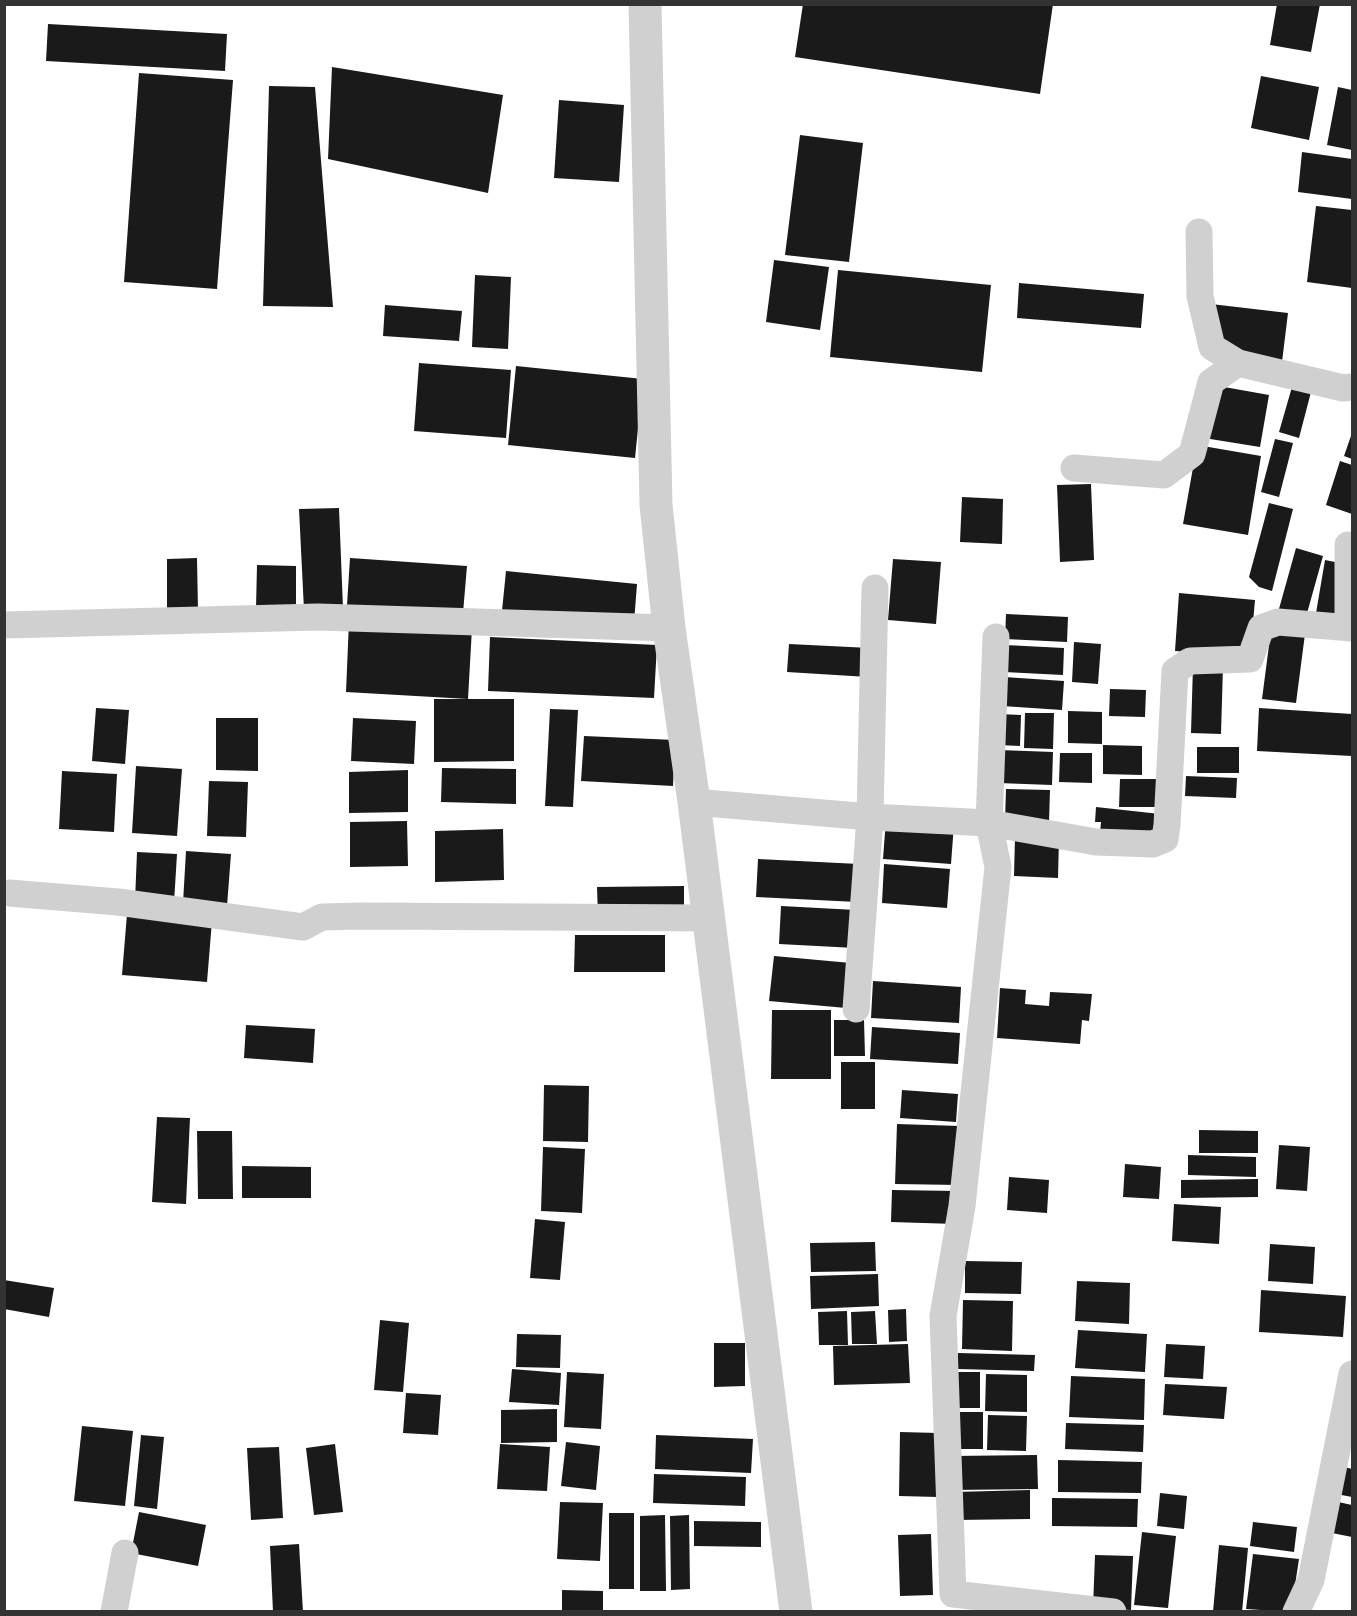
<!DOCTYPE html>
<style>
body{margin:0}
#map{position:relative;width:1357px;height:1616px;overflow:hidden;background:#fff;font-family:"Exo 2",sans-serif}
canvas{display:block}
.frame{position:absolute;inset:0;border:6px solid #333;pointer-events:none}
</style>
<div id="map">
<canvas width="1357" height="1616"></canvas>
<div class="frame"></div>
</div>
<script>
const c = document.querySelector('canvas').getContext('2d');
c.lineJoin = 'round';
function paint(path, color) {
  c.fillStyle = color;
  c.fill(path, 'evenodd');
}
function poly(rows) {
  const path = new Path2D();
  for (const r of rows) {
    path.moveTo(r[0], r[1]);
    for (let i = 2; i < r.length; i += 2) path.lineTo(r[i], r[i + 1]);
  }
  return path;
}
function strokePath(path, color, width, dash) {
  c.strokeStyle = color;
  c.lineWidth = width;
  c.lineCap = dash ? 'butt' : 'round';
  c.setLineDash(dash || []);
  c.stroke(path);
}
const building = poly([
 [803,4,1053,4,1040,94,795,57],
 [1277,4,1320,4,1311,52,1270,45],
 [48,24,227,34,225,71,46,61],
 [332,67,503,95,488,193,328,159],
 [139,73,233,80,217,289,124,282],
 [1261,76,1319,87,1309,140,1251,128],
 [269,86,315,87,333,307,263,306],
 [1338,87,1352,90,1352,150,1327,145],
 [559,100,624,105,619,182,554,178],
 [800,135,863,143,849,262,785,255],
 [1302,152,1352,159,1352,199,1298,192],
 [1316,206,1352,210,1352,288,1307,282],
 [774,260,829,267,820,330,766,322],
 [838,270,991,285,982,372,830,357],
 [475,275,511,277,508,349,472,347],
 [1019,283,1144,294,1141,328,1017,318],
 [1211,304,1288,313,1282,362,1234,356,1209,323],
 [385,305,462,311,459,341,383,336],
 [419,363,511,370,506,438,414,431],
 [516,366,643,379,635,458,508,445],
 [1213,385,1269,395,1260,447,1204,438],
 [1292,387,1311,392,1299,438,1279,432],
 [1352,433,1352,459,1344,456],
 [1275,439,1293,443,1279,497,1261,492],
 [1197,445,1261,456,1248,535,1183,524],
 [1340,461,1352,465,1352,514,1326,505],
 [1091,484,1094,560,1060,562,1057,485],
 [962,497,1003,499,1002,544,960,542],
 [1269,503,1293,509,1272,591,1259,587,1249,577],
 [339,508,343,608,304,610,299,509],
 [1296,548,1323,556,1304,624,1277,616],
 [197,558,198,611,167,612,167,559],
 [350,558,467,566,463,613,347,605],
 [893,559,941,562,936,624,888,620],
 [1325,560,1345,564,1335,622,1315,619],
 [257,565,296,566,296,609,256,608],
 [506,571,637,584,634,623,502,611],
 [1179,593,1255,600,1250,657,1175,651],
 [1006,614,1068,617,1067,642,1005,639],
 [349,621,472,628,468,699,346,692],
 [1271,630,1305,634,1296,703,1262,699],
 [490,637,657,645,654,698,488,691],
 [1074,642,1101,644,1098,684,1072,682],
 [789,644,870,648,868,677,787,672],
 [1005,645,1064,648,1063,675,1004,672],
 [1193,665,1223,666,1221,734,1191,733],
 [1004,677,1064,681,1062,710,1002,706],
 [1110,689,1146,690,1145,717,1109,716],
 [434,699,514,699,514,761,434,762],
 [96,708,129,710,125,764,92,761],
 [1259,708,1352,714,1352,756,1257,751],
 [550,709,578,710,573,807,545,806],
 [1068,711,1102,712,1102,744,1068,743],
 [1025,713,1054,713,1053,749,1024,748],
 [999,714,1021,715,1020,746,998,745],
 [216,718,258,718,258,771,216,770],
 [353,718,416,721,414,764,351,761],
 [584,736,675,740,673,786,581,781],
 [1103,745,1142,746,1142,775,1103,774],
 [1197,747,1239,747,1239,773,1197,773],
 [999,750,1053,752,1052,785,998,783],
 [1060,753,1092,753,1092,783,1059,782],
 [136,766,182,769,177,836,132,833],
 [442,768,516,769,516,804,441,802],
 [408,770,408,812,349,813,349,772],
 [62,771,117,774,114,832,59,829],
 [1186,776,1237,778,1236,798,1185,796],
 [1120,779,1159,779,1159,807,1119,807],
 [209,781,248,782,246,837,207,836],
 [1006,789,1050,790,1049,822,1005,821],
 [1096,807,1160,814,1157,840,1100,834,1101,822,1095,822],
 [886,819,954,824,951,864,883,859],
 [407,821,408,866,350,867,350,822],
 [503,829,504,880,435,882,435,831],
 [1015,837,1059,838,1058,878,1014,876],
 [186,851,231,854,227,906,183,903],
 [137,852,177,854,174,903,135,901],
 [758,859,859,864,857,902,756,897],
 [884,864,950,869,947,908,882,903],
 [684,886,684,917,598,917,597,887],
 [781,906,856,910,855,948,779,944],
 [127,914,212,921,207,982,122,975],
 [575,935,665,935,665,972,574,972],
 [774,956,851,963,846,1008,769,1001],
 [873,981,961,987,959,1023,871,1018],
 [1000,988,1026,990,1025,1004,1049,1006,1050,992,1092,994,1089,1021,1082,1020,1080,1044,997,1038],
 [772,1010,831,1010,831,1079,771,1079],
 [834,1020,864,1020,865,1056,834,1056],
 [246,1025,315,1029,313,1063,244,1058],
 [872,1027,960,1033,958,1064,870,1059],
 [841,1062,875,1062,875,1109,841,1109],
 [544,1085,589,1086,588,1142,543,1141],
 [902,1090,958,1094,956,1122,900,1118],
 [157,1117,190,1118,186,1204,152,1202],
 [897,1124,960,1126,959,1185,895,1184],
 [1199,1130,1258,1131,1258,1153,1199,1153],
 [197,1131,232,1131,233,1199,198,1199],
 [1279,1145,1310,1147,1307,1191,1276,1189],
 [543,1147,585,1149,582,1213,541,1211],
 [1188,1155,1256,1157,1256,1177,1188,1175],
 [1125,1164,1161,1167,1159,1199,1123,1197],
 [242,1166,311,1167,311,1198,242,1198],
 [1009,1177,1049,1180,1047,1213,1007,1210],
 [1258,1179,1258,1197,1181,1198,1181,1180],
 [892,1190,957,1191,956,1224,891,1222],
 [1174,1204,1221,1207,1219,1244,1172,1241],
 [535,1219,565,1222,560,1280,530,1278],
 [875,1242,876,1271,811,1272,810,1243],
 [1270,1244,1315,1247,1313,1284,1268,1281],
 [965,1261,1022,1262,1021,1294,965,1293],
 [878,1274,879,1306,811,1309,810,1276],
 [4,1280,54,1288,49,1317,4,1309],
 [1077,1281,1130,1283,1129,1324,1075,1321],
 [1261,1290,1346,1296,1343,1337,1259,1332],
 [963,1300,1013,1301,1012,1351,962,1349],
 [906,1309,907,1341,889,1342,888,1310],
 [847,1311,848,1345,819,1345,818,1312],
 [875,1311,877,1344,852,1344,851,1312],
 [380,1320,409,1323,403,1392,374,1390],
 [1078,1330,1147,1334,1145,1372,1075,1368],
 [517,1334,561,1335,560,1368,516,1367],
 [714,1343,745,1343,745,1386,714,1387],
 [908,1344,910,1383,834,1385,833,1346],
 [1166,1344,1205,1346,1203,1379,1164,1377],
 [958,1353,1035,1355,1034,1371,958,1369],
 [512,1369,561,1373,559,1405,509,1402],
 [567,1372,604,1374,601,1429,564,1427],
 [953,1372,980,1372,980,1408,954,1408],
 [986,1374,1027,1375,1027,1412,985,1411],
 [1071,1376,1145,1379,1144,1420,1069,1417],
 [1165,1384,1227,1387,1224,1419,1163,1415],
 [406,1393,441,1395,438,1435,403,1433],
 [557,1409,557,1442,501,1443,501,1410],
 [952,1412,983,1412,983,1449,952,1449],
 [988,1415,1027,1416,1026,1451,987,1450],
 [1066,1423,1144,1425,1143,1452,1065,1449],
 [82,1426,133,1431,125,1506,74,1501],
 [900,1432,938,1433,938,1497,899,1496],
 [141,1435,164,1437,157,1509,134,1506],
 [656,1435,753,1439,751,1473,655,1469],
 [566,1442,600,1446,596,1490,561,1486],
 [335,1444,343,1512,314,1515,306,1448],
 [500,1444,550,1447,547,1491,497,1489],
 [279,1447,283,1518,251,1520,247,1448],
 [1037,1455,1038,1489,952,1490,952,1456],
 [1058,1460,1142,1462,1141,1493,1058,1492],
 [1337,1465,1352,1469,1352,1497,1331,1493],
 [654,1474,746,1477,745,1506,653,1503],
 [1030,1490,1030,1519,955,1520,954,1492],
 [1160,1493,1187,1496,1184,1529,1157,1526],
 [1052,1498,1138,1499,1137,1527,1052,1526],
 [1329,1500,1352,1505,1352,1537,1322,1531],
 [560,1502,603,1503,600,1561,557,1559],
 [139,1512,206,1525,198,1566,131,1553],
 [609,1513,634,1513,634,1589,609,1589],
 [665,1515,666,1591,640,1591,640,1516],
 [689,1515,690,1589,671,1590,670,1516],
 [694,1521,761,1522,761,1547,694,1546],
 [1253,1522,1297,1527,1294,1552,1250,1546],
 [1142,1532,1176,1536,1168,1608,1134,1605],
 [931,1534,933,1595,900,1596,898,1535],
 [299,1544,303,1612,273,1612,270,1546],
 [1219,1545,1248,1548,1242,1612,1213,1612],
 [1253,1554,1299,1559,1291,1612,1246,1609],
 [1095,1555,1133,1556,1131,1610,1093,1608],
 [562,1590,603,1591,603,1612,562,1612]
]);
const minor = poly([
 [1199,232,1200,296,1212,347,1238,363,1343,388,1352,387],
 [1074,468,1164,475,1192,454,1211,382,1238,363],
 [4,625,318,617,669,628],
 [1348,628,1348,545],
 [996,637,989,823,998,867,962,1206,943,1316,953,1594,1113,1612],
 [694,802,870,817,989,823,1096,842,1153,844,1165,839,1167,825,1175,671,1190,661,1250,659,1261,628,1278,622,1352,628],
 [9,893,118,902,303,927,322,917,361,916,708,918],
 [856,1009,870,817,875,588],
 [114,1612,125,1553],
 [1296,1612,1311,1580,1352,1374]
]);
const tertiary = poly([
 [645,4,656,505,669,628,694,802,796,1612]
]);
paint(building, '#1a1a1a');
strokePath(minor, '#d0d0d0', 27);
strokePath(tertiary, '#d0d0d0', 33);
</script>
